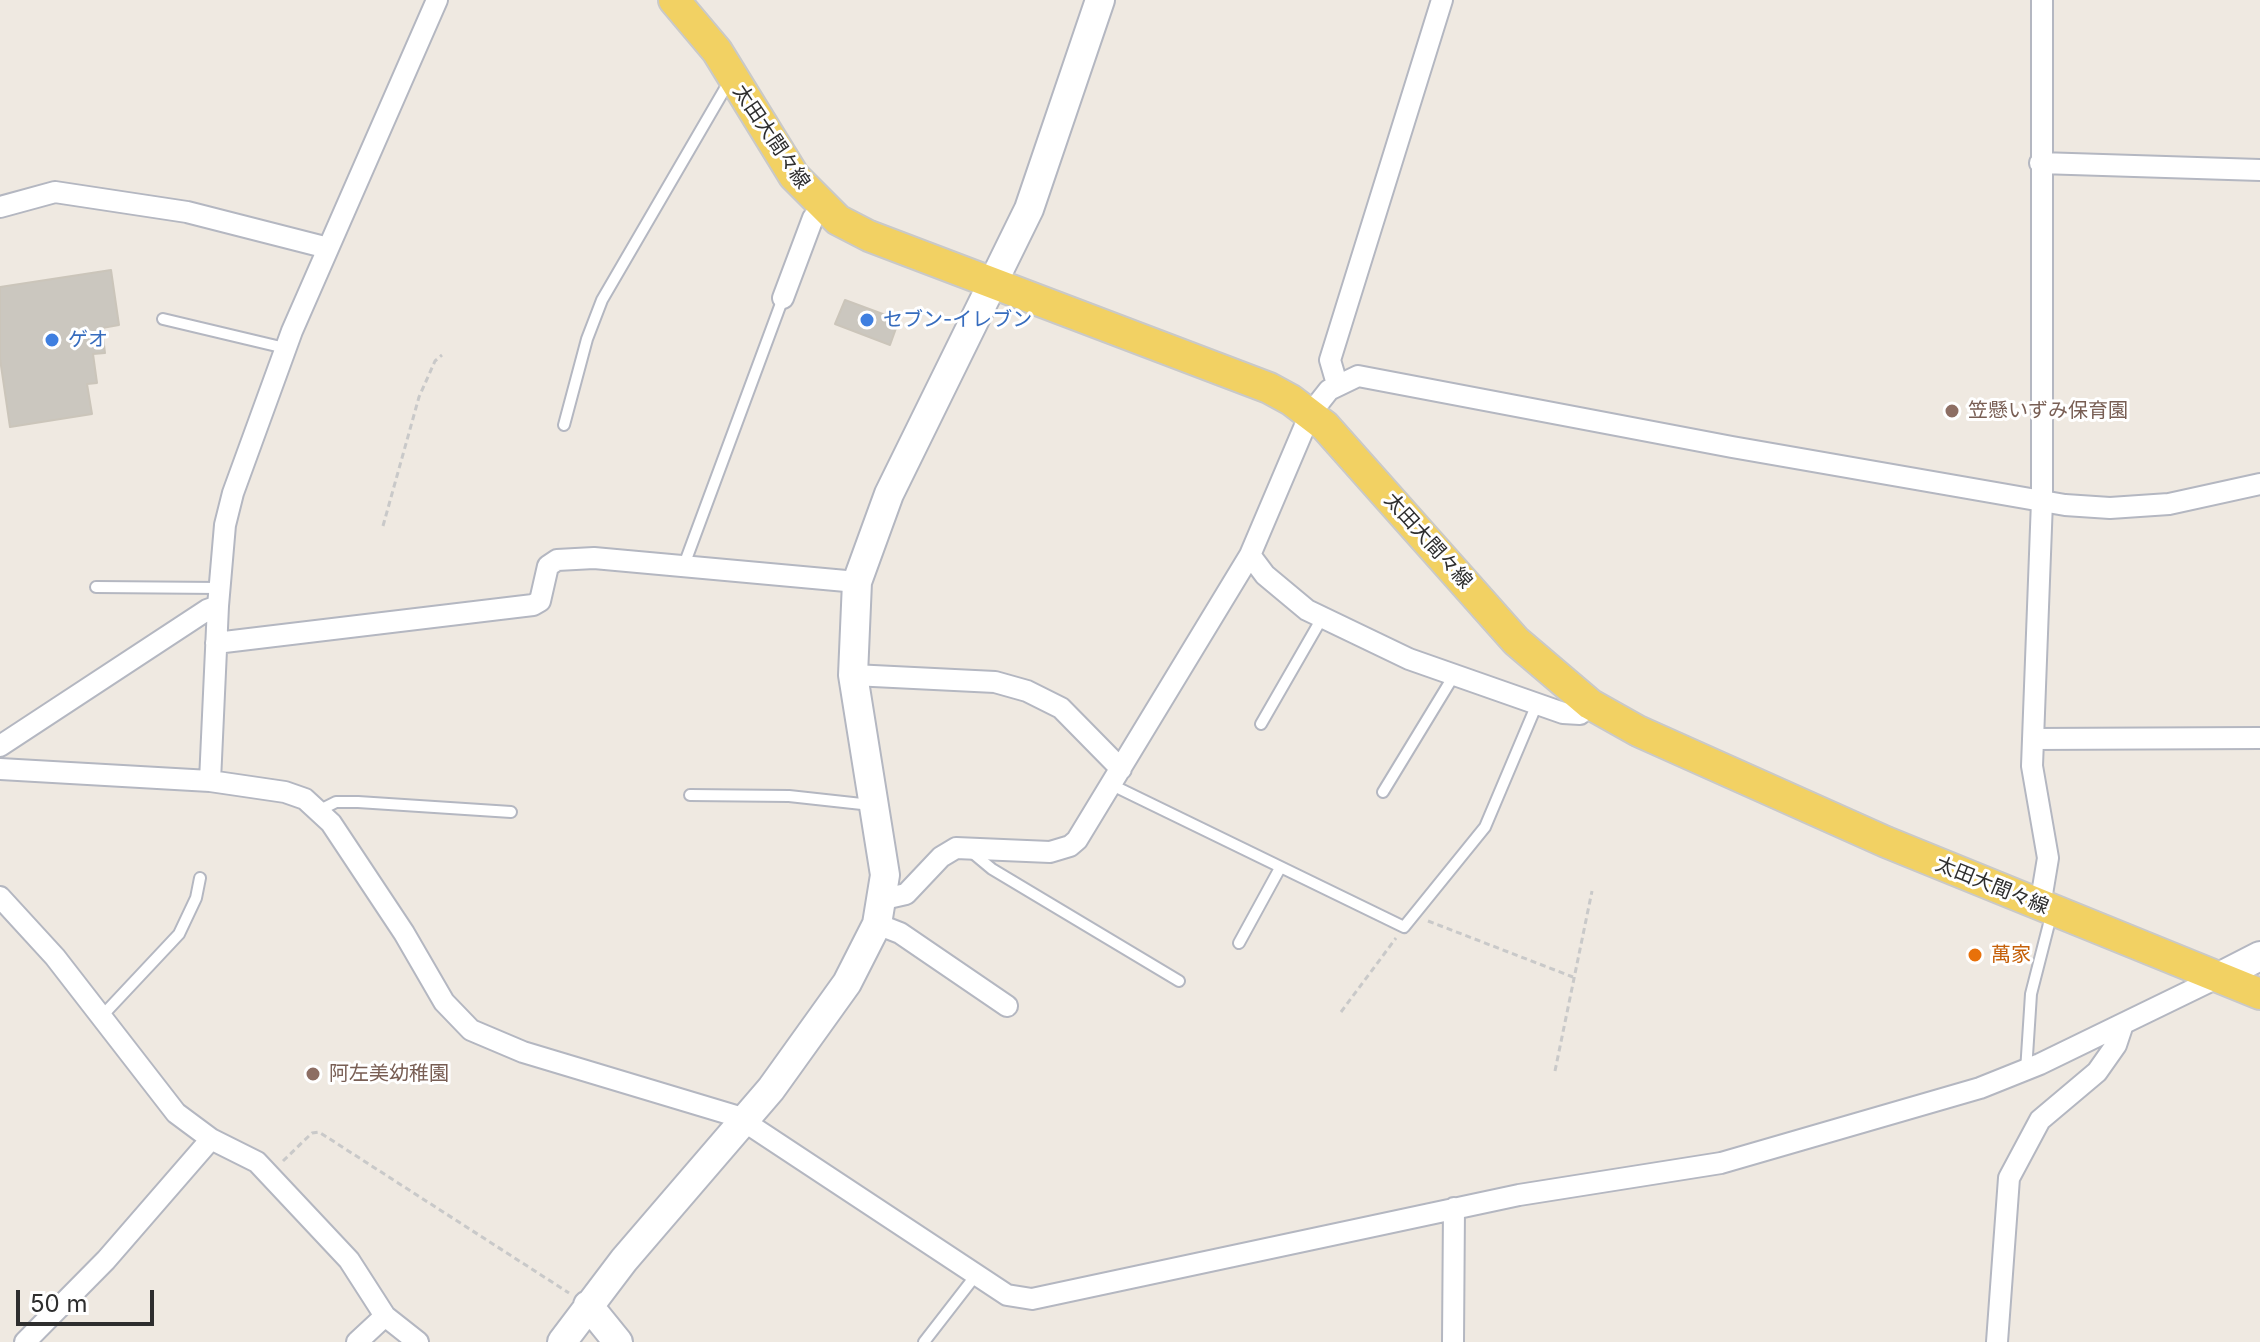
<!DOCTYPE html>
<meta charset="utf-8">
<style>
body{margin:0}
#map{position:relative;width:2260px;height:1342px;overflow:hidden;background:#efe9e1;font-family:Inter,sans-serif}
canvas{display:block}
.scale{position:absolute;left:16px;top:1290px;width:138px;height:36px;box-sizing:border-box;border:4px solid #2e2e2e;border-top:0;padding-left:10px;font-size:24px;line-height:28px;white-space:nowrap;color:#2e2e2e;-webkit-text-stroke:6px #fff;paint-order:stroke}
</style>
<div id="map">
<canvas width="2260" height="1342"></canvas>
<div class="scale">50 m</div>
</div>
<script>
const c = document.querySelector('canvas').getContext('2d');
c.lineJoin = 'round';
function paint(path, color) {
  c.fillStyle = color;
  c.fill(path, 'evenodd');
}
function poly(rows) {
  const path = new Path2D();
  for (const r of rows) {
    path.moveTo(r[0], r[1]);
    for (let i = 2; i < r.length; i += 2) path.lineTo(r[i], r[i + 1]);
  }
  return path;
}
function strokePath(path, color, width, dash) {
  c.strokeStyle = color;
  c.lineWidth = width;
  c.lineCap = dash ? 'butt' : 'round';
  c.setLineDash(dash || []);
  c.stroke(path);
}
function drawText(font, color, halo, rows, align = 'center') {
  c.font = font + ' Inter,"Noto Sans JP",sans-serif';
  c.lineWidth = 6;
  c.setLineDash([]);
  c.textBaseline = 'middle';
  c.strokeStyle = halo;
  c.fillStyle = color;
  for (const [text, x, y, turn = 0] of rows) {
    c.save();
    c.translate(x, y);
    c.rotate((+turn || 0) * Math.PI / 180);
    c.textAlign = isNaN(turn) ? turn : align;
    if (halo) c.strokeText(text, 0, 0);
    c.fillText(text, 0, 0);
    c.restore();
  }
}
const building = poly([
 [111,270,119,325,102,328,105,353,93,354,97,383,87,384,92,414,10,427,0,359,0,287,111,270],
 [845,300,899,320,890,345,835,324,845,300]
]);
const path = poly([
 [383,526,419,397,435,361,442,355],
 [1428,921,1573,977],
 [1341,1012,1396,938],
 [1555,1071,1592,891],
 [283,1161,312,1133,319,1132,569,1293]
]);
const lane = poly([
 [163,319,285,348],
 [564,425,587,339,602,300,730,80],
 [684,565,783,298],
 [96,587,220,588],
 [1261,724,1322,618],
 [1112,785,1404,927,1485,827,1537,704],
 [1383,792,1453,677],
 [690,795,789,796,871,805],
 [320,810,336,802,358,802,511,812],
 [968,849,992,869,1179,981],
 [1239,943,1280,868],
 [102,1016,179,934,196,898,200,878],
 [2026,1071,2031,994,2052,912],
 [924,1342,976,1275]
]);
const street = poly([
 [2040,163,2260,170],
 [0,207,55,192,187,212,328,248],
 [783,298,813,218,822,207],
 [1337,384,1330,360,1442,0],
 [1250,555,1265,575,1307,610,1409,659,1563,713,1580,714,1590,704],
 [216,643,533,605,540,601,548,566,557,560,594,558,857,582],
 [853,675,995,682,1027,691,1061,708,1121,769],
 [2033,739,2260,738],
 [0,746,207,610,218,606],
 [0,769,210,781,285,792,305,799,331,823,404,933,444,1002,471,1030,523,1052,736,1116,1007,1295,1032,1299,1519,1195,1721,1163,1980,1088,2040,1064,2219,977],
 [210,781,218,606,225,525,233,493,292,331,437,0],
 [0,897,55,957,176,1113,211,1139,257,1162,349,1260,385,1316,418,1342],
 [884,899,906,894,941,857,956,848,1050,852,1070,846,1077,840,1250,555,1310,414,1329,390,1358,376,1732,447,2065,505,2110,508,2169,504,2260,484],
 [2040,906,2048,858,2032,766,2042,501,2042,0],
 [877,924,900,933,1007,1006],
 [25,1342,106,1260,211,1139],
 [357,1342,385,1316],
 [1453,1342,1454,1208],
 [1997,1342,2009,1178,2040,1120,2097,1072,2116,1045,2123,1024]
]);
const secondary = poly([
 [2219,977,2260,956],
 [588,1305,618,1342],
 [562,1342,624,1260,771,1089,847,983,877,924,885,875,853,675,857,582,889,494,1029,209,1100,0]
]);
const primary = poly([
 [674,0,717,51,794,176,838,220,869,236,1269,388,1291,400,1325,426,1516,641,1590,704,1638,731,1886,842,2260,994]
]);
const markers = [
 [867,320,8,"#3f7fe0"],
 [52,340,8,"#3f7fe0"],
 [1952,411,8,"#8d6e63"],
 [1975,955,8,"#e8710a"],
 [313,1074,8,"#8d6e63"]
];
const streetNames = [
 ["太田大間々線",771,137,56],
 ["太田大間々線",1428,541,48],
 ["太田大間々線",1992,886,22]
];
const shopNames = [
 ["セブン-イレブン",883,320],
 ["ゲオ",68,340]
];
const educationNames = [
 ["笠懸いずみ保育園",1968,411],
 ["阿左美幼稚園",329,1074]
];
const foodNames = [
 ["萬家",1991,955]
];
paint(building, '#cbc7bf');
strokePath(building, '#cbc5ba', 2);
strokePath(lane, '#b4b7c1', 14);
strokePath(street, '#b4b7c1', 24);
strokePath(secondary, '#b4b7c1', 32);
strokePath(primary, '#c9c9c9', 34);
strokePath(path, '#c9c9c9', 3, [6, 4]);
strokePath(lane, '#fff', 10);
strokePath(street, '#fff', 20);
strokePath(secondary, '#fff', 28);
strokePath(primary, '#f2d163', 30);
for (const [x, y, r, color] of markers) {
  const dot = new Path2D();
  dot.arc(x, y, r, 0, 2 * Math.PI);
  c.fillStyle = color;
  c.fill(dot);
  strokePath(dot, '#fff', 3);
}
drawText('20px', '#2e2e2e', '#fff', streetNames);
drawText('20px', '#366cbe', '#fff', shopNames, 'left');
drawText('20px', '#785e54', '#fff', educationNames, 'left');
drawText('20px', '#c56008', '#fff', foodNames, 'left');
</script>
